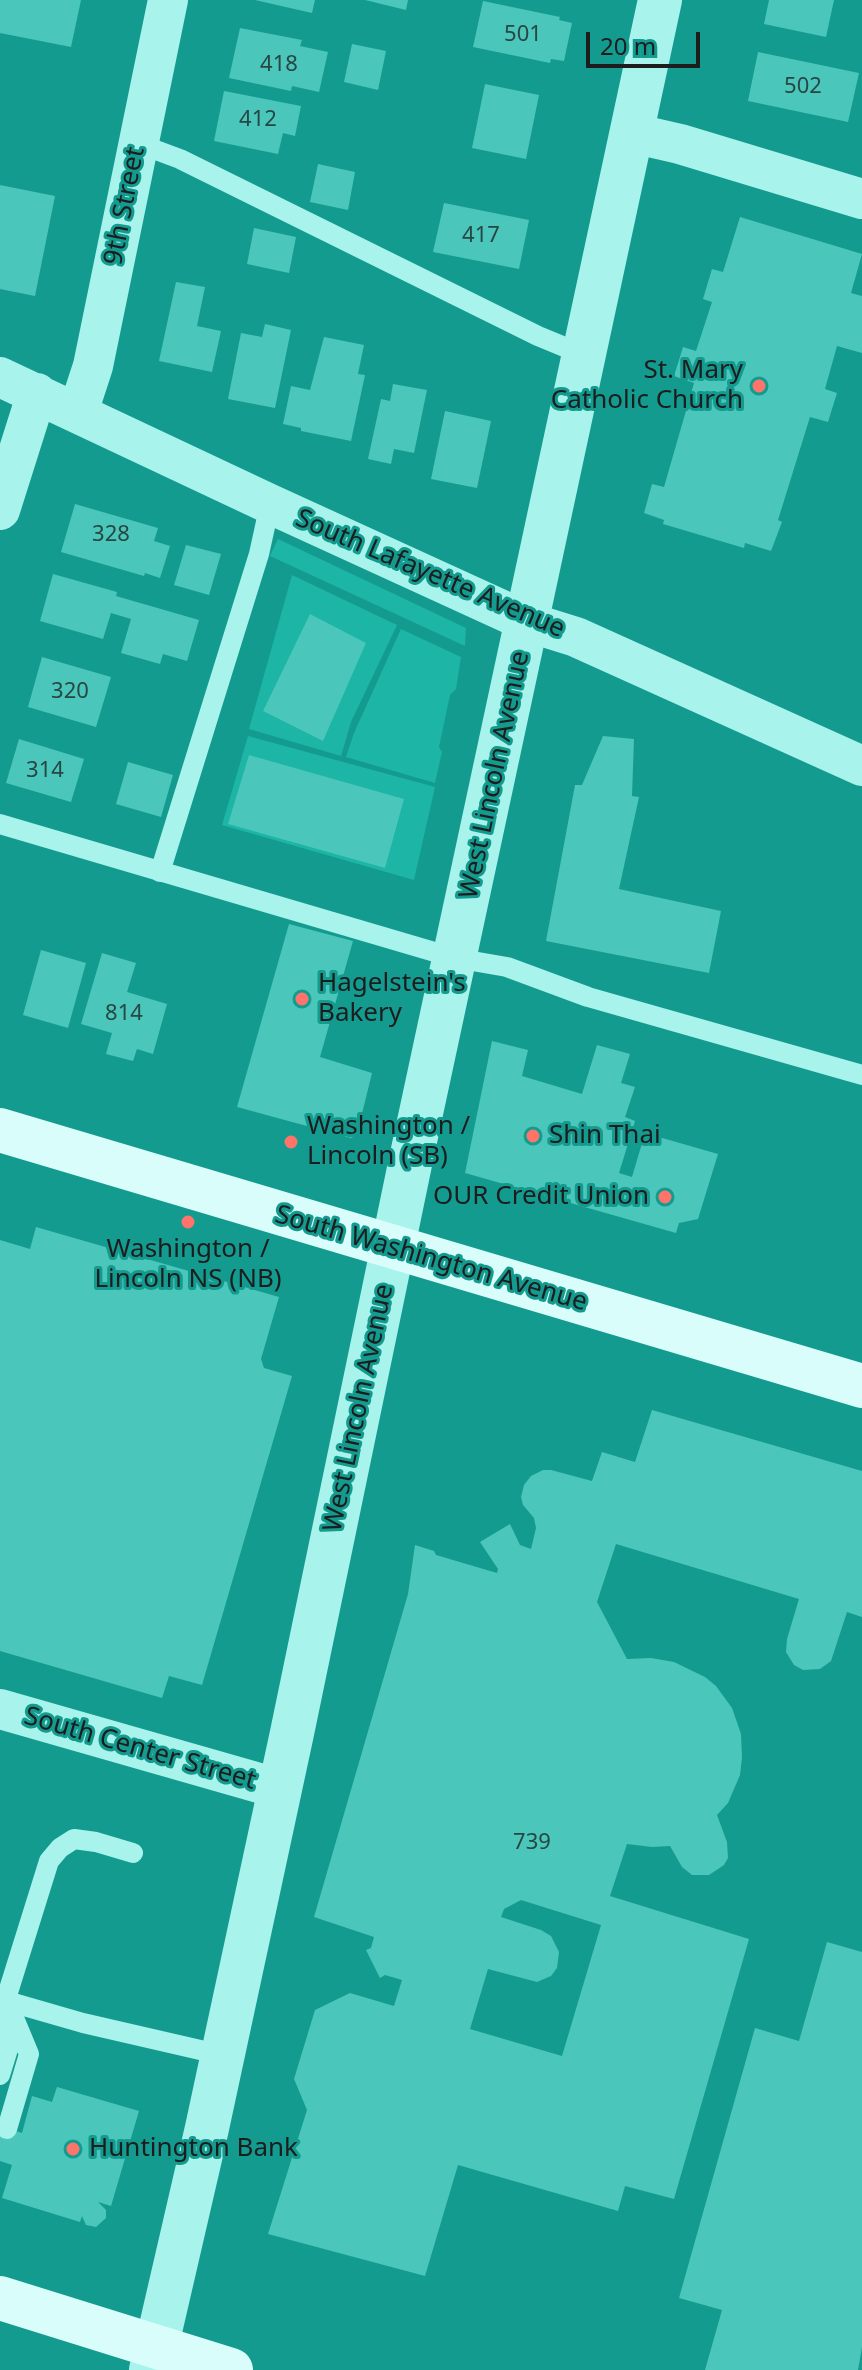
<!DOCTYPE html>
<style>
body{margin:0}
#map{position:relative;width:862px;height:2370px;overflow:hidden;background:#149b90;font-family:"Noto Sans",sans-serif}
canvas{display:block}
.scale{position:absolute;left:586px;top:32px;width:114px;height:36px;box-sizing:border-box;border:4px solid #1d1d1d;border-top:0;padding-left:10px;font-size:24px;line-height:28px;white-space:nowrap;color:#1d1d1d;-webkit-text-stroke:6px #149b90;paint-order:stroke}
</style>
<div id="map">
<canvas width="862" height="2370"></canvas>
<div class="scale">20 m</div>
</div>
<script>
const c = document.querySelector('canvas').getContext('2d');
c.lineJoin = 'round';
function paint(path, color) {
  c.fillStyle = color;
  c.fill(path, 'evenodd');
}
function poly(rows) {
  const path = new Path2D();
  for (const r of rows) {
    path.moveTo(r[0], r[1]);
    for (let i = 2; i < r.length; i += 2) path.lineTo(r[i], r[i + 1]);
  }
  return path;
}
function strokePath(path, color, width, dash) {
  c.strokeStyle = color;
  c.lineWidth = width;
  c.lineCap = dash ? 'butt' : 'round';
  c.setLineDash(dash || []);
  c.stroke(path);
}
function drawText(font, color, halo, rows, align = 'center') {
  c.font = font + ' "Noto Sans",sans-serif';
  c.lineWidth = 6;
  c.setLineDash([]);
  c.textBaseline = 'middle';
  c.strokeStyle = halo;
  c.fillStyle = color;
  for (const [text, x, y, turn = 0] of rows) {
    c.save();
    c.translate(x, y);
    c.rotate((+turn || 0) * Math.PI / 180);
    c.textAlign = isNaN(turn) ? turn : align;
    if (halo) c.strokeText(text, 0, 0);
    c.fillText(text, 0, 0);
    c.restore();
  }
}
const green = poly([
 [278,539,466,628,465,646,270,556],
 [292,575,397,625,351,722,341,756,249,729],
 [401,629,461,657,456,689,450,695,439,747,442,752,435,783,346,757,354,733],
 [248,736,435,787,414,880,222,825]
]);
const building = poly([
 [0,0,81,0,71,47,0,33],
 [255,0,315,0,312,13],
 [365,0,408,0,406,10],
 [769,0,834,0,826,37,764,24],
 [483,1,560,17,559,20,572,23,564,61,551,59,550,63,473,47],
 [240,28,302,40,300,46,328,52,319,92,292,86,291,91,229,78],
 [352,44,386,51,378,90,344,82],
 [758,52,859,73,848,122,748,101],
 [485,84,539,95,526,159,472,148],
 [224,91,301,106,295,136,283,133,278,154,214,141],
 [318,164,355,172,348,210,310,202],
 [0,185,55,196,35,296,0,289],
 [444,203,529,220,519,269,433,252],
 [740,217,862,254,851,293,862,296,862,353,837,346,825,389,837,393,828,422,810,417,778,520,782,522,771,551,745,543,744,548,663,524,664,520,644,513,652,484,664,487,694,383,674,376,683,347,696,351,712,302,703,299,712,269,723,272],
 [254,228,296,237,289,273,247,264],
 [176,282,205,287,197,326,221,331,212,372,159,361],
 [265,324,291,330,275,408,228,399,241,333,262,337],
 [324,337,364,345,358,374,365,375,351,441,301,431,301,428,283,424,291,386,310,390],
 [393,384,427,390,414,453,394,449,391,464,368,459,381,399,390,401],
 [445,411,491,421,477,488,431,479],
 [75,504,158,528,154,541,170,546,160,578,145,573,144,576,61,552],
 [186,545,221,554,209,595,174,585],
 [53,574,117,592,116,596,199,620,187,661,163,654,160,664,121,653,131,619,111,613,103,639,40,621],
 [310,614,366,643,323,741,263,711],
 [42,657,111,677,96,727,28,707],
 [603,736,634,739,632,796,639,797,619,889,721,911,709,973,546,941,575,785,582,785],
 [19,739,84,759,71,802,6,783],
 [249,755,404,799,385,868,228,824],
 [128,762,173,775,161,817,116,804],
 [289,924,353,941,320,1057,372,1073,357,1134,351,1138,237,1107],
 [41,950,86,963,68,1028,23,1015],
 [102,953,136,963,127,992,167,1004,153,1054,137,1049,133,1061,106,1054,112,1033,81,1024],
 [492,1041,528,1050,522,1076,582,1094,597,1045,630,1054,621,1083,635,1087,625,1117,635,1121,619,1173,632,1177,645,1133,718,1154,698,1219,679,1223,676,1233,465,1173],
 [36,1227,279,1297,261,1359,264,1368,292,1376,202,1685,169,1676,162,1698,0,1651,0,1240,30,1249],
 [652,1410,862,1471,862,1617,847,1612,831,1661,820,1669,803,1670,794,1665,786,1652,787,1639,799,1599,616,1544,597,1602,627,1659,651,1658,674,1662,705,1677,716,1686,732,1708,741,1734,742,1758,740,1775,728,1803,717,1815,727,1842,728,1858,724,1865,709,1875,692,1875,682,1867,670,1846,652,1847,627,1844,610,1896,749,1939,674,2199,625,2186,618,2211,458,2165,425,2276,268,2234,307,2110,294,2079,315,2010,350,1993,394,2006,402,1980,385,1975,380,1978,366,1950,371,1948,374,1937,314,1917,408,1594,415,1545,434,1551,436,1555,497,1573,498,1569,480,1542,510,1524,520,1545,531,1549,536,1528,534,1518,523,1505,521,1497,524,1485,531,1476,543,1470,551,1470,592,1481,602,1452,635,1462],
 [521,1900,601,1925,562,2056,470,2029,488,1969,537,1982,551,1976,557,1968,559,1952,551,1936,541,1930,501,1917,504,1909],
 [827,1942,862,1952,862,2347,858,2370,705,2370,722,2310,679,2298,755,2028,799,2041],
 [57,2087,139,2111,111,2206,98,2202,106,2210,106,2218,96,2227,86,2225,82,2216,80,2222,2,2198,12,2165,0,2161,0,2126,22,2133,32,2096,52,2102]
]);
const service = poly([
 [137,143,180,159,538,336,584,355],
 [0,824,455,958,507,967,588,997,862,1075],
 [160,872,259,554,270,504],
 [0,1999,83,2023,222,2055],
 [7,2001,29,2054,7,2129],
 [0,2018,49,1861,60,1848,74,1839,96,1842,133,1853],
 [0,2075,8,2049,7,2013]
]);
const minor = poly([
 [632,133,680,144,862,199],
 [0,377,270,504,528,622,576,637,862,766],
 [78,412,93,366,168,0],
 [0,510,37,393],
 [0,1709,280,1789]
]);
const tertiary = poly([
 [151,2370,207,2128,292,1733,410,1164,660,0]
]);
const secondary = poly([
 [0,1130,862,1386],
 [0,2298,231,2370]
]);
const markers = [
 [759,386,8,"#ff746a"],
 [302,999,8,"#ff746a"],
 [533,1136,8,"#ff746a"],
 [291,1142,8,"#ff746a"],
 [665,1197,8,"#ff746a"],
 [188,1222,8,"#ff746a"],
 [73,2149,8,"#ff746a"]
];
const numberNames = [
 ["501",523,35],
 ["418",279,65],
 ["502",803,87],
 ["412",258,120],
 ["417",481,236],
 ["328",111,535],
 ["320",70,692],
 ["314",45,771],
 ["814",124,1014],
 ["739",532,1843]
];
const streetNames = [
 ["9th Street",125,206,-79],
 ["South Lafayette Avenue",430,574,23],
 ["West Lincoln Avenue",495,775,-78],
 ["South Washington Avenue",431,1259,16],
 ["West Lincoln Avenue",359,1408,-78],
 ["South Center Street",140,1749,16]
];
const poiNames = [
 ["St. Mary",743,371,"right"],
 ["Catholic Church",743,401,"right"],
 ["Hagelstein's",318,984],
 ["Bakery",318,1014],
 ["Washington /",307,1127],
 ["Lincoln (SB)",307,1157],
 ["Shin Thai",549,1136],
 ["OUR Credit Union",649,1197,"right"],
 ["Washington /",188,1250,"center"],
 ["Lincoln NS (NB)",188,1280,"center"],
 ["Huntington Bank",89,2149]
];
paint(green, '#1cb5a6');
paint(building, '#4ac6bb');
strokePath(service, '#a8f3ec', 20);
strokePath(minor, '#a8f3ec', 40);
strokePath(tertiary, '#a8f3ec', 44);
strokePath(secondary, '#d8fdfa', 44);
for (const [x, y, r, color] of markers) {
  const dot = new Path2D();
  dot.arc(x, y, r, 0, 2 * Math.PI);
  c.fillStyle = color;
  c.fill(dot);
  strokePath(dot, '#149b90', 3);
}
drawText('22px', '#284744', null, numberNames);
drawText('26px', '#1d1d1d', '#149b90', streetNames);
drawText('26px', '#1d1d1d', '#149b90', poiNames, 'left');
</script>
